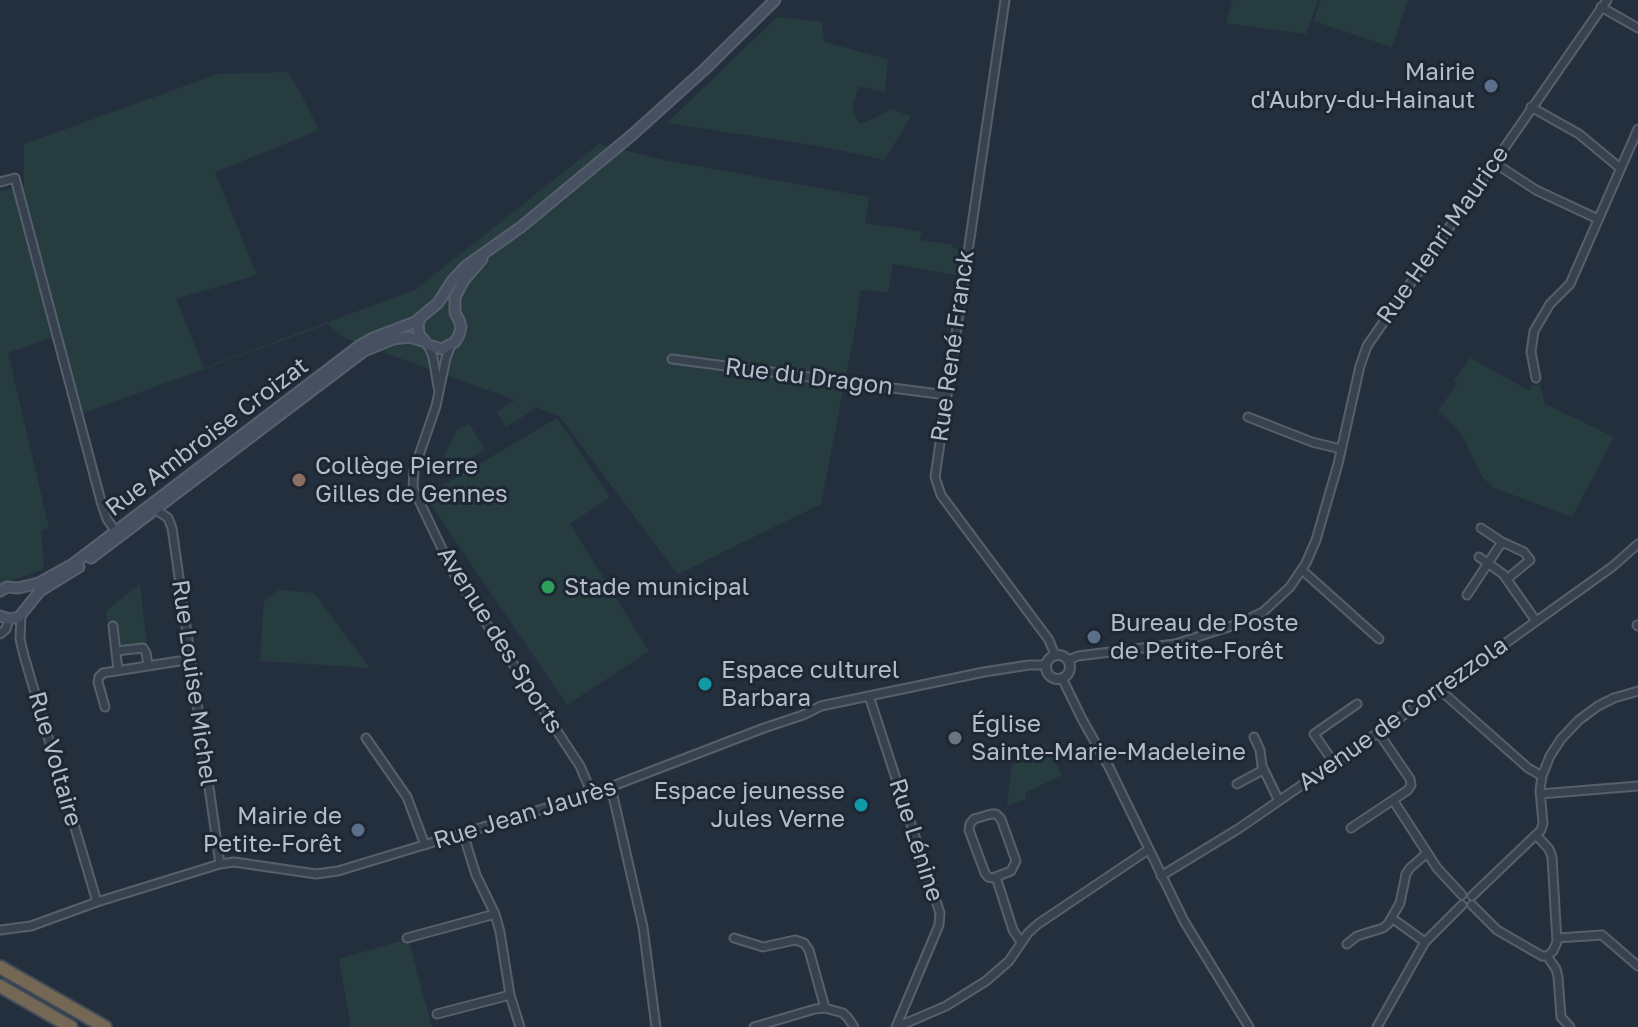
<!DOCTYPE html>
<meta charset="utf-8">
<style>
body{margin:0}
canvas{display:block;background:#242f3e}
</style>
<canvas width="1638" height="1027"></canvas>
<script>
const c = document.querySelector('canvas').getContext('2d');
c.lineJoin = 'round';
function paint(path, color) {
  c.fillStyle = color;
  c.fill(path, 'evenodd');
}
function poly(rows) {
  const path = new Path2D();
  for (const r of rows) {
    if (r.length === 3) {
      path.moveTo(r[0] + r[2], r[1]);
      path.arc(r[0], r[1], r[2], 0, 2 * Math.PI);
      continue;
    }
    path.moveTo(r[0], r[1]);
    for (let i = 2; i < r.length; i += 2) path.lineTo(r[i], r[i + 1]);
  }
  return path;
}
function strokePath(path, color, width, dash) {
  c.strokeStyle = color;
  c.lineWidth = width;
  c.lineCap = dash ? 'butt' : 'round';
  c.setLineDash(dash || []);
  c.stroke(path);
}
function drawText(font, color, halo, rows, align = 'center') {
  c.font = font + ' "Golos Text",sans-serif';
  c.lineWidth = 6;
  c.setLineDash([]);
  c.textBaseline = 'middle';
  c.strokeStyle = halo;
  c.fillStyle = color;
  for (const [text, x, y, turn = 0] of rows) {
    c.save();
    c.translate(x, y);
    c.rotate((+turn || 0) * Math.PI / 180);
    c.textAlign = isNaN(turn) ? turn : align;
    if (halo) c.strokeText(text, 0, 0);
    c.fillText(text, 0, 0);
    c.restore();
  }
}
const green = poly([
 [1233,0,1318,0,1306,34,1226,23],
 [1321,0,1408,0,1392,47,1314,21],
 [777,17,822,22,824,42,888,59,885,92,859,86,852,108,859,123,868,121,893,109,911,117,884,160,825,147,667,123],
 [288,72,301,94,319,130,215,172,257,275,176,299,204,368,415,290,599,144,664,160,869,197,865,223,922,232,920,240,953,245,953,248,960,249,957,275,893,264,888,292,860,290,857,318,821,504,678,574,559,416,535,407,535,409,506,427,497,412,515,400,344,338,328,324,83,413,56,336,8,353,49,528,41,531,44,569,0,585,0,191,24,186,24,144,218,74],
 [1470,358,1530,391,1532,385,1540,385,1545,404,1614,437,1572,517,1492,487,1481,475,1464,438,1447,418,1438,411,1457,384,1454,380],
 [557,418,610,497,570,524,649,651,567,705,425,496],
 [469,424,485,449,452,470,444,457,457,430],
 [140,584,147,645,124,648,118,644,115,623,108,623,106,611],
 [279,590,314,593,370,668,260,661,264,601],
 [1045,744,1062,775,1025,793,1026,799,1007,805,1012,766,1019,757],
 [404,940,409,942,432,1027,351,1027,339,959]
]);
const minor = poly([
 [1005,0,935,477,941,495,1049,640,1055,655],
 [1601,7,1638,28],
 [1531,107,1579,134,1620,168],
 [1493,162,1536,190,1598,219],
 [0,182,15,178,102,505,107,519,116,532],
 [428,345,433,357,438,387],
 [451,345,446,358,436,406,414,470,413,488,454,574,580,766,592,794],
 [672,359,946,395],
 [1536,378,1531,352,1534,331,1550,304,1570,284,1638,129],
 [1248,417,1312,442,1341,449],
 [155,509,168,518,172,528,220,864],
 [1481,528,1502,542,1524,552,1530,560,1507,579],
 [1479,557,1503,574,1536,621],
 [1302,570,1379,639],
 [1467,595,1502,542],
 [21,615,20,639,24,656,97,902],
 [1637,625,1638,626],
 [113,626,118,670],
 [0,634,6,629,9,619],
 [116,651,143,648,146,653,148,665],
 [1068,660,1078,656,1175,644,1238,624,1263,612,1290,587,1306,563,1316,540,1338,464,1360,366,1367,346,1607,0],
 [1062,678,1082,719,1109,767,1184,921,1249,1027],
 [1440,690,1528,768,1542,776],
 [869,696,940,913,939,925,896,1027],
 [105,707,98,682,99,677,103,673,192,659],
 [1254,737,1260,750,1262,766,1279,801],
 [366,738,407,797,425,845],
 [1334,763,1314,734,1357,704],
 [1237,784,1263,770],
 [611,787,643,927,656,1027],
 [1540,794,1638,786],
 [1393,800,1437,868,1462,895],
 [991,814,996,814,1001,819,1016,861,1011,871,993,878,988,877,985,873,969,830,970,824,974,819,991,814],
 [1351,828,1408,790,1411,785,1410,779,1378,732],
 [463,833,476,875,495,914,500,932,510,995,520,1027],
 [1536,835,1549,849,1552,857,1557,942,1553,951,1547,956],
 [1161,876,1238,829,1440,690,1612,567,1638,544],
 [996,877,1013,930,1021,942],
 [1472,896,1541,830,1543,823,1540,790,1542,776,1550,756,1561,739,1579,720,1598,706,1614,698,1638,691],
 [1472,905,1497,930,1542,956,1547,956],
 [1393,919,1425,942],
 [0,930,31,926,97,902,220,864,234,862,316,874,338,871,592,794,764,728,803,715,821,706,984,672,1029,665,1046,665],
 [407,938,495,914],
 [734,938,763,947,795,940,804,943,809,950,825,1008],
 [1557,938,1602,935,1638,966],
 [1347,944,1357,936,1383,928,1388,924,1400,903,1406,874,1410,868,1427,853],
 [1547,956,1556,969,1558,977,1561,1017,1570,1027],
 [437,1014,510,995],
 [754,1027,815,1009,825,1008,843,1013,848,1018,854,1027],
 [897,1027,946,1006,986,981,1009,961,1028,933,1038,924,1148,850],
 [1377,1027,1425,942,1462,905]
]);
const tertiary = poly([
 [1058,667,12]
]);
const secondary = poly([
 [421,317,418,324,419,334,428,345,442,349,455,342,459,335,461,327,459,320,455,313,455,297,464,280,482,259],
 [91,558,364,351,393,339,409,337,423,341],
 [0,591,7,587,18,588,39,583,73,564,359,346,373,338,415,322,438,303,452,281,466,266,521,227,632,135,704,70,775,0],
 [0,616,9,619,19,617,40,591,79,567]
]);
const motorway = poly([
 [0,967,105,1027],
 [0,986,71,1027]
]);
const markers = [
 [1491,86,8,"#5c6f8a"],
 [299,480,8,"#8d6e63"],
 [548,587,8,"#2e9e5b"],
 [1094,637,8,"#5c6f8a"],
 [705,684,8,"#0f9aa8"],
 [955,738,8,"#6b7280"],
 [861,805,8,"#0f9aa8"],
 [358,830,8,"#5c6f8a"]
];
const poiNames = [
 ["Mairie",1475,72,"right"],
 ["d'Aubry-du-Hainaut",1475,100,"right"],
 ["Collège Pierre",315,466],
 ["Gilles de Gennes",315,494],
 ["Stade municipal",564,587],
 ["Bureau de Poste",1110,623],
 ["de Petite-Forêt",1110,651],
 ["Espace culturel",721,670],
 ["Barbara",721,698],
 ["Église",971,724],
 ["Sainte-Marie-Madeleine",971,752],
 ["Espace jeunesse",845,791,"right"],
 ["Jules Verne",845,819,"right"],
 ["Mairie de",342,816,"right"],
 ["Petite-Forêt",342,844,"right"]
];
const streetNames = [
 ["Rue Henri Maurice",1443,235,-55],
 ["Rue René Franck",953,346,-82],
 ["Rue du Dragon",809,377,7],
 ["Rue Ambroise Croizat",207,437,-37],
 ["Avenue des Sports",500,640,58],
 ["Rue Louise Michel",194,683,82],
 ["Avenue de Correzzola",1403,714,-35],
 ["Rue Voltaire",55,759,74],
 ["Rue Jean Jaurès",525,814,-17],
 ["Rue Lénine",916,840,72]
];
paint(green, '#263c3f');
strokePath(minor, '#565f6c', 11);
strokePath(tertiary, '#565f6c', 12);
strokePath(secondary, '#565f6c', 13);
strokePath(motorway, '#434c59', 16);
strokePath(minor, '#38414e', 7);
strokePath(tertiary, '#38414e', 8);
strokePath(secondary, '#465061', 9);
strokePath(motorway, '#746855', 12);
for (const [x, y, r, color] of markers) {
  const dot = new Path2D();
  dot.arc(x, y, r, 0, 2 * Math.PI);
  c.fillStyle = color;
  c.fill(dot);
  strokePath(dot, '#1d2633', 3);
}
drawText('24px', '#b4bcc9', '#1d2633', poiNames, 'left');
drawText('24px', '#b4bcc9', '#1d2633', streetNames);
</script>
